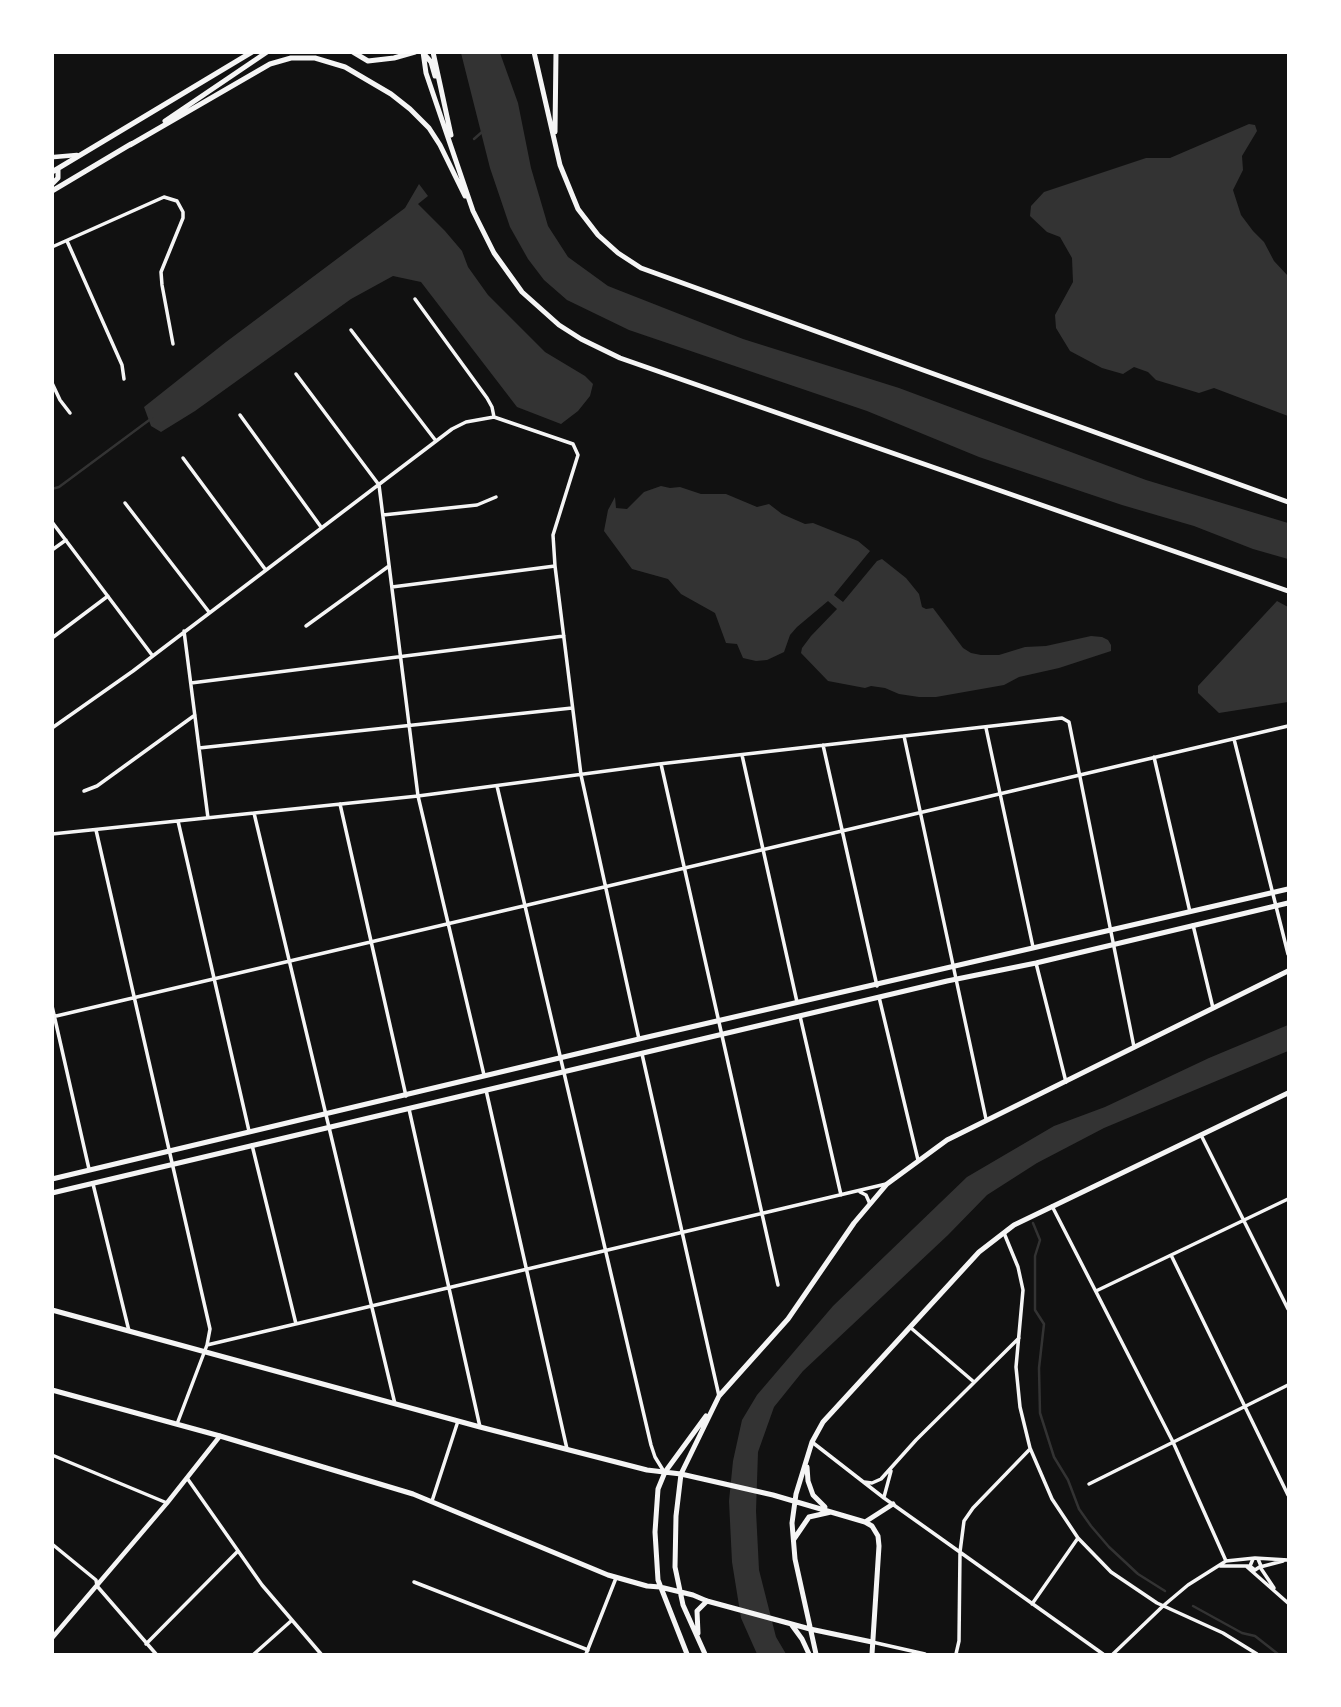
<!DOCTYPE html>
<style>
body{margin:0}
#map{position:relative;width:1341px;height:1707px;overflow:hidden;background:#111;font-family:"Fira Sans",sans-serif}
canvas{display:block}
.frame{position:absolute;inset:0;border:54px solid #fff;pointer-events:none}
</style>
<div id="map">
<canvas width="1341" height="1707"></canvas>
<div class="frame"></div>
</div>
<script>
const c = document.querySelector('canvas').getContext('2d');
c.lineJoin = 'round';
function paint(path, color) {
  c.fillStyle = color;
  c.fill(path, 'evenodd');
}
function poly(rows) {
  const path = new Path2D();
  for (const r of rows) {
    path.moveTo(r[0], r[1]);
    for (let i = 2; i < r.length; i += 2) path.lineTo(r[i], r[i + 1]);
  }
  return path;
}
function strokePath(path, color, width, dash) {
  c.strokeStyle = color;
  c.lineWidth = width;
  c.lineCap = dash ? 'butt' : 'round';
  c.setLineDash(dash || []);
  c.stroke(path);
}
const water = poly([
 [461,53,500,53,518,103,531,168,548,226,568,257,608,286,743,339,899,388,1146,480,1288,523,1288,559,1253,549,1194,526,1122,505,979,457,867,411,629,330,567,300,544,280,528,259,510,227,490,168],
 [1249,124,1255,125,1257,131,1242,156,1243,170,1233,190,1241,215,1253,231,1264,242,1274,261,1288,276,1288,416,1214,388,1199,393,1156,380,1148,372,1134,367,1123,374,1102,368,1070,351,1056,328,1055,315,1073,282,1072,258,1060,237,1047,232,1030,216,1031,206,1044,192,1146,158,1170,158],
 [419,184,428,196,418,204,445,231,462,251,468,267,488,295,545,352,585,376,593,384,590,396,578,411,561,424,517,407,421,282,393,276,351,299,195,411,161,432,151,426,144,407,226,342,405,208],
 [661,486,670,488,680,487,701,494,726,494,757,507,769,504,782,514,805,524,813,523,858,541,870,551,834,595,843,602,877,561,882,559,906,578,919,594,922,607,926,609,933,608,963,648,971,653,981,655,999,655,1025,647,1046,646,1091,636,1102,637,1108,640,1111,645,1111,651,1059,668,1019,677,1004,685,936,697,919,697,899,694,885,688,871,686,865,688,828,681,801,653,802,648,811,636,837,609,828,601,797,627,790,635,784,652,767,660,756,661,743,658,737,644,726,643,715,613,681,594,668,579,632,569,604,531,608,510,615,497,616,508,627,509,644,492],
 [1277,601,1288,607,1288,702,1219,713,1198,693,1198,686],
 [1288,1025,1288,1051,1104,1128,1037,1163,987,1195,948,1235,803,1371,774,1407,758,1452,756,1511,759,1570,776,1637,786,1654,757,1654,741,1618,732,1562,729,1501,733,1461,742,1420,757,1395,833,1306,967,1177,1054,1126,1105,1107,1209,1058]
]);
const stream = poly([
 [474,139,482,132],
 [52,489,59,487,152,418],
 [1033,1223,1040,1240,1035,1256,1035,1310,1044,1324,1039,1368,1040,1413,1054,1457,1068,1480,1079,1509,1091,1526,1109,1547,1138,1574,1165,1591],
 [1193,1606,1242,1633,1255,1636,1278,1654]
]);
const minor = poly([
 [67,241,122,365,124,379],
 [52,247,164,197,177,201,183,212,183,218,161,272,162,285,173,344],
 [415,299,487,398,492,407,494,417],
 [351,330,436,441],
 [296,374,379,485,418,796,484,1075],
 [52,383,60,400,70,413],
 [240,415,321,527],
 [183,458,265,569],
 [125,503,209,612],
 [383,515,477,505,496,497],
 [52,522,152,655],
 [52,550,66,540],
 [392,587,555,566],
 [306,626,389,566],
 [184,631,208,818],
 [52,638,108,596],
 [191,683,564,636],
 [52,728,133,671,452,429,466,422,494,417,573,444,578,455,553,535,555,566,581,775,639,1039],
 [986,728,1033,947],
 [904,736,986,1119],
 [1234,739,1288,954],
 [823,745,877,986],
 [199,748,572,708],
 [742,755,797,1002],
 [1154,757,1190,912],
 [661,764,778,1285],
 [497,786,651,1445,655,1457,663,1470],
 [84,791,97,786,195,715],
 [340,804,406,1096],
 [254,813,395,1404],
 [178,821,249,1131],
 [96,830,210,1329,207,1345,177,1424],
 [52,834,418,796,659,764,1062,718,1069,722,1134,1047],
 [1193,925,1213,1008],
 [1036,963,1066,1082],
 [879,997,918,1160],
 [52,1006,89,1169],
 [800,1016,841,1195],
 [52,1017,1288,726],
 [642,1054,719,1396],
 [486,1090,567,1449],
 [409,1109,480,1427],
 [1201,1135,1288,1309],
 [252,1145,296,1324],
 [93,1184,129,1331],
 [860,1192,866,1195,870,1204],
 [1052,1206,1173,1442,1226,1561],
 [1004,1233,1018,1267,1023,1290,1016,1367,1020,1407,1030,1448,1052,1499,1078,1538,1111,1572,1157,1603,1223,1633,1257,1654],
 [1171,1255,1288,1495],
 [1096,1291,1288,1199],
 [911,1328,974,1382],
 [207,1345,886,1184],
 [812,1442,884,1498,1103,1654],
 [52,1455,167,1503],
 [187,1478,262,1585,321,1654],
 [864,1482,872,1483,881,1479,916,1440,1019,1338],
 [1089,1484,1288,1385],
 [884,1497,891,1471],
 [432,1501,458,1421],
 [52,1544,96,1580,97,1586,156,1654],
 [1253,1559,1250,1566,1255,1570,1261,1566,1258,1559],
 [1220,1566,1248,1566],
 [1246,1566,1288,1603],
 [414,1582,588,1650],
 [1274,1588,1260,1567,1283,1561],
 [1032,1604,1078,1538],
 [872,1642,925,1654],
 [146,1644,238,1551],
 [254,1654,291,1621],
 [586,1654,616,1578],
 [956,1654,959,1641,960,1552,964,1521,973,1508,1030,1449],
 [1113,1654,1163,1606,1188,1585,1226,1561,1255,1558,1288,1560]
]);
const tertiary = poly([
 [54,157,77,155],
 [52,1638,167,1503,220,1436]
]);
const secondary = poly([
 [353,52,368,61,394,58,415,52],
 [423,52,426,73,473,211,494,253,522,292,559,325,581,339,620,358,1288,591],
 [433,52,451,135],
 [534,52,560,165,578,209,598,235,618,253,641,268,1288,502],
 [424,54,431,62,435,76],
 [165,121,267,52],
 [555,132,556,52],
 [130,145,270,64,291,58,315,58,345,67,391,94,410,109,429,128,440,145,465,196],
 [52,172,252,52],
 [52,184,58,178,58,169],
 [52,191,131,144],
 [52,1179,639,1039,1288,889],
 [52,1193,947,981,1036,963,1288,903],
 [52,1310,480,1427,647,1470,681,1474,773,1495,865,1522,872,1526,878,1536,879,1546,872,1654],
 [52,1390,220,1436,413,1494,608,1575,647,1586,660,1587,693,1595,707,1601,810,1629,872,1642],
 [807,1467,808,1481,813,1495,825,1507],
 [865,1522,893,1504],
 [794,1539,809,1517,831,1512],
 [791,1624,802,1639,809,1654],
 [698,1633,697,1611,707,1601],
 [687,1654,658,1580,655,1532,657,1503,658,1489,665,1472,706,1416],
 [705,1654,683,1605,675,1567,676,1516,681,1474,719,1396,788,1319,854,1223,887,1184,947,1140,1288,971],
 [816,1654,795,1559,792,1523,796,1494,812,1442,823,1422,979,1252,1014,1225,1288,1093]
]);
paint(water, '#333');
strokePath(stream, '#333', 2.5);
strokePath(minor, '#f5f5f5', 3.5);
strokePath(tertiary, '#f5f5f5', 4.5);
strokePath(secondary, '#f5f5f5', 5);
</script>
